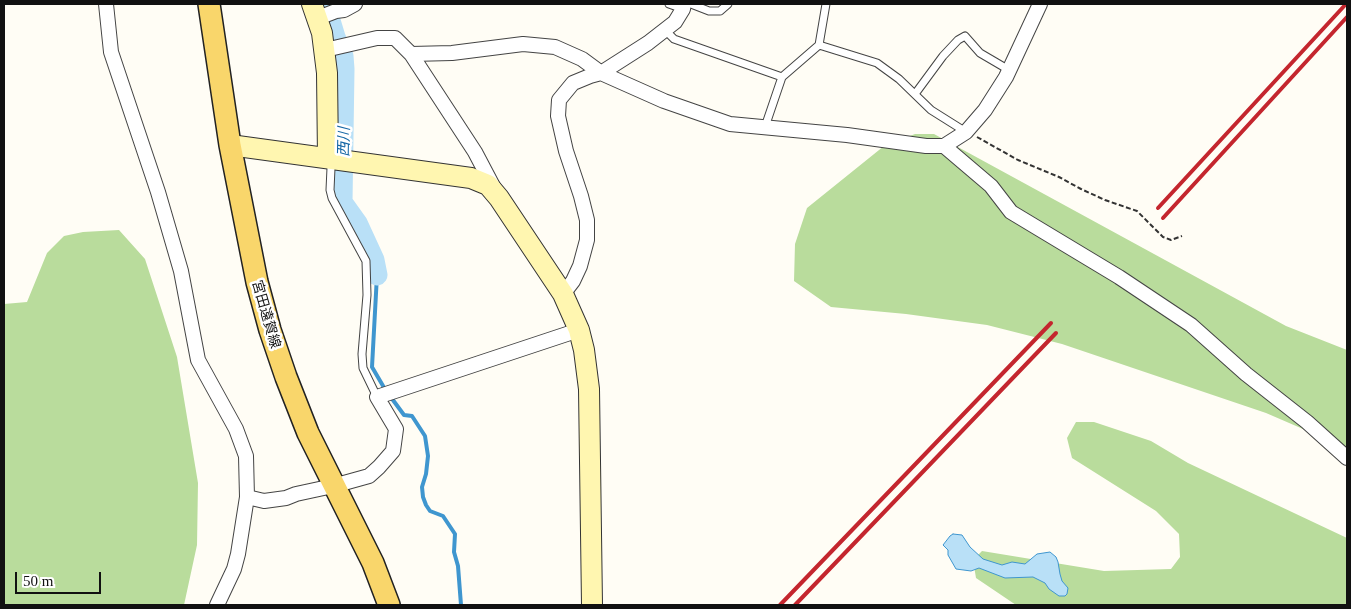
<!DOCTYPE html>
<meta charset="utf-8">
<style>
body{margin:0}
#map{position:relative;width:1351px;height:609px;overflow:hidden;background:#fffdf5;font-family:Georgia,serif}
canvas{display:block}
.frame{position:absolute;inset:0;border:5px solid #111;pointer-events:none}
.scale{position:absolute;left:15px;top:572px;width:86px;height:22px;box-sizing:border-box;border:2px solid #111;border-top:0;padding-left:6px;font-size:15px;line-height:18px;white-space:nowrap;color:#111;-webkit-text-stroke:4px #fff;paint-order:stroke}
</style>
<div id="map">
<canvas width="1351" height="609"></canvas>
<div class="frame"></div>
<div class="scale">50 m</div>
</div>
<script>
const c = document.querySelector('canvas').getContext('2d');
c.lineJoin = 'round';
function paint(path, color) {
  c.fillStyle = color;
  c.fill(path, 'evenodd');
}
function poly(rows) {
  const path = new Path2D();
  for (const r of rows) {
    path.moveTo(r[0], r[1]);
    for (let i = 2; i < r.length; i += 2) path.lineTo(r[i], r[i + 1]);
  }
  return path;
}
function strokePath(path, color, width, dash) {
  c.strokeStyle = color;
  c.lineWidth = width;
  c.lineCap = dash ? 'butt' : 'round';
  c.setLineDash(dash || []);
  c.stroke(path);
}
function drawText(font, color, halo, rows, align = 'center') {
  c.font = font + ' Georgia,"Noto Sans JP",serif';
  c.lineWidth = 5;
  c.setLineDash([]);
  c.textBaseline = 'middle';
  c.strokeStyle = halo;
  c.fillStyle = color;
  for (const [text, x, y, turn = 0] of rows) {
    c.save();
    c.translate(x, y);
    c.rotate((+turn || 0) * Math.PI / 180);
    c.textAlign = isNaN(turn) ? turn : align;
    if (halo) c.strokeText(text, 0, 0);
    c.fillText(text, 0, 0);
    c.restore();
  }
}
const forest = poly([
 [915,134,934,134,1286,326,1347,350,1347,448,1266,413,1062,344,987,325,906,314,831,307,794,281,795,244,807,208,884,146],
 [119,230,145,259,177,357,198,483,197,545,184,605,4,605,4,304,27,302,47,253,64,236,83,232],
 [1076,422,1094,422,1151,441,1188,463,1347,538,1347,605,1016,605,976,578,973,560,982,551,1104,571,1171,569,1180,557,1179,534,1156,511,1072,458,1067,438]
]);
const water = poly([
 [953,534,962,535,970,547,983,559,1002,565,1012,562,1025,564,1037,554,1050,552,1056,557,1058,562,1060,574,1062,581,1068,588,1067,594,1065,596,1059,596,1049,589,1045,583,1033,577,1005,578,979,568,971,571,956,569,948,555,948,550,943,545,950,536,953,534]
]);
const stream = poly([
 [377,275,372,367,386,391],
 [390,396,404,415,412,416,425,436,428,456,426,474,422,487,423,497,426,505,430,511,443,516,455,534,454,552,458,566,461,605]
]);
const river = poly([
 [325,4,335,37,343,56,344,69,342,202,357,223,374,260,377,275]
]);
const path = poly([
 [977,137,1018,160,1059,177,1081,189,1105,200,1137,211,1163,237,1171,240,1182,236]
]);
const lane = poly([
 [669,4,683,9],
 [691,4,709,11,720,11,728,4],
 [665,30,674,39,782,77],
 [819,45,877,63,899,79,931,110,966,132],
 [915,94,943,56,958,40,965,36,980,53,1009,70],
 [766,127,767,121,782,77,819,45,826,4],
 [329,162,331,168,330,190,332,198,366,261,367,295,362,354,363,368,377,397]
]);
const street = poly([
 [106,4,111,52,158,192,181,271,198,360,236,429,246,456,247,497,238,554,234,569,217,605],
 [318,18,336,11,344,10,355,4],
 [325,50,377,38,395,38,411,54,475,152,495,190],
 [411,54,452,53,523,44,555,47,582,59,601,73,664,101,730,124,847,135,926,146,944,146,966,132,985,110,1006,77,1040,4],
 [944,146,991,186,1011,212,1119,277,1191,325,1246,374,1307,422,1347,458],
 [563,294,573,281,580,266,587,240,587,220,581,196,566,151,558,116,559,100,573,83,590,76,601,73,648,43,675,22,683,9,684,4],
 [247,497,264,501,286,498,296,494,333,486,369,476,379,467,393,451,396,429,377,397,579,330]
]);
const secondary = poly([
 [312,4,322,33,327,73,328,158],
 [230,145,471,178,488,185,499,198,563,294,579,330,584,350,589,389,592,605]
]);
const primary = poly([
 [209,4,230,145,257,282,270,330,286,377,308,433,373,563,389,605]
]);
const rail = poly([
 [1158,208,1346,4],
 [1163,218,1347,17],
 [780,605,1051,323],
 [795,605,1056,333]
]);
const streetNames = [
 ["宮田遠賀線",267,314,74]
];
const waterNames = [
 ["西川",343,142,-89]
];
paint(forest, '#b9dc9c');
paint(water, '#b9e0f7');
strokePath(water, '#3f96cf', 1);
strokePath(stream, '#3f96cf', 4);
strokePath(river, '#b9e0f7', 21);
strokePath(lane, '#444', 9);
strokePath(street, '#444', 16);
strokePath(secondary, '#333', 22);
strokePath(primary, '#222', 24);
strokePath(path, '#333', 2, [5, 2.5]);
strokePath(lane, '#fff', 7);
strokePath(street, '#fff', 14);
strokePath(secondary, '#fff6b0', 20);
strokePath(primary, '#f9d66b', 21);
strokePath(rail, '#c4262e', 4);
drawText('14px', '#111', '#fff', streetNames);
drawText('italic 15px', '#1768a6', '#fff', waterNames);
</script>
